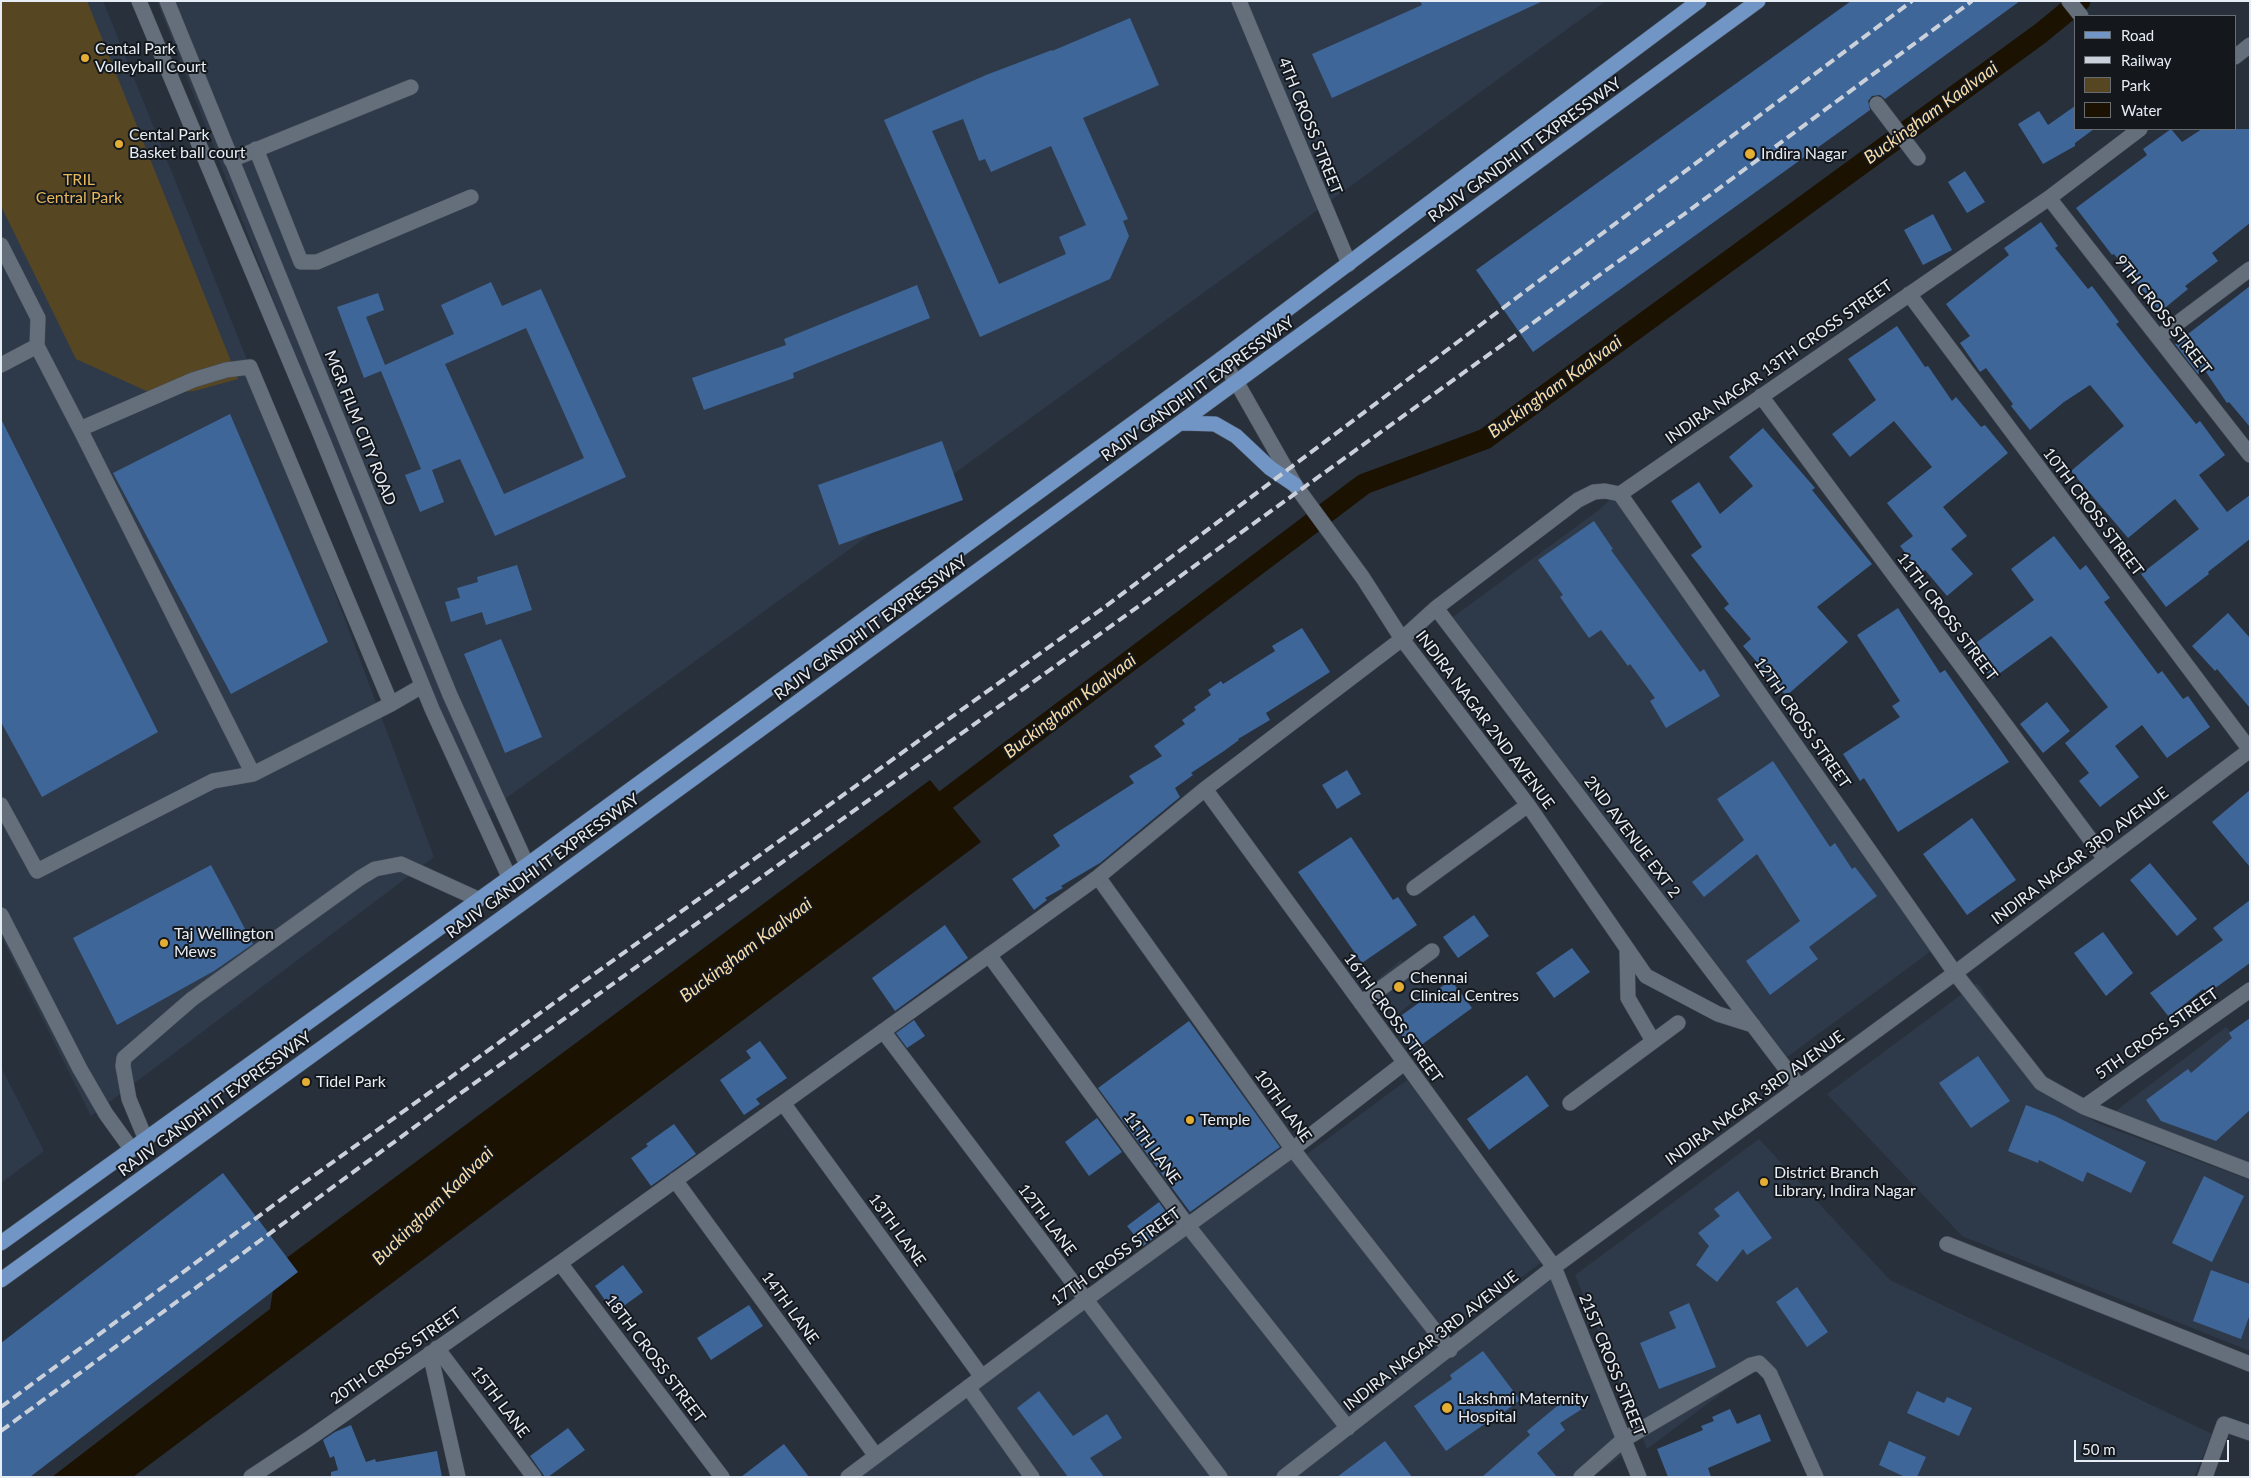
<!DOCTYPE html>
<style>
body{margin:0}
#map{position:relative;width:2251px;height:1478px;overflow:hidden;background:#28303c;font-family:Lato,sans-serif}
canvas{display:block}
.frame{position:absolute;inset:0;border:2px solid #e7edf5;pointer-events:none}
.legend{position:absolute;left:2074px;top:15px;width:162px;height:115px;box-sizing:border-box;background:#14181d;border:1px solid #686d73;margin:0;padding:6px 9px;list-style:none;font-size:15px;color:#e7edf5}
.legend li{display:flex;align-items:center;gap:10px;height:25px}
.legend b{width:25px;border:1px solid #686d73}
.scale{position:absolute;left:2074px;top:1440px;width:155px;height:22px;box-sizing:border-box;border:2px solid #e7edf5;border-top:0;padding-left:6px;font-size:15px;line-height:18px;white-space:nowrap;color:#e7edf5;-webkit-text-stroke:4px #14181d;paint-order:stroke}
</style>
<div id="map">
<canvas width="2251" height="1478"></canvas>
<div class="frame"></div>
<ul class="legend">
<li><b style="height:6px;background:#7195c5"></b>Road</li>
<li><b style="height:6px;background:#cbd1da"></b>Railway</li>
<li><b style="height:14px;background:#574622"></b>Park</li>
<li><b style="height:14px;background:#1c1201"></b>Water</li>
</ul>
<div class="scale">50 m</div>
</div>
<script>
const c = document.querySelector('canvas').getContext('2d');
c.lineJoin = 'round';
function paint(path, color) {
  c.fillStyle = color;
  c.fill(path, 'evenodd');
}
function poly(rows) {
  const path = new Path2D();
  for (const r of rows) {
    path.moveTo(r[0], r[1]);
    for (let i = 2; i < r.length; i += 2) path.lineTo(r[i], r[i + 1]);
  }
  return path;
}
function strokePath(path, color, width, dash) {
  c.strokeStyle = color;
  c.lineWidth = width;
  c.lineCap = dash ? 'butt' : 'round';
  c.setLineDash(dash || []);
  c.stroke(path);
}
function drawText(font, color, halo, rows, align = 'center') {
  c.font = font + ' Lato,sans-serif';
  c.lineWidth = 4;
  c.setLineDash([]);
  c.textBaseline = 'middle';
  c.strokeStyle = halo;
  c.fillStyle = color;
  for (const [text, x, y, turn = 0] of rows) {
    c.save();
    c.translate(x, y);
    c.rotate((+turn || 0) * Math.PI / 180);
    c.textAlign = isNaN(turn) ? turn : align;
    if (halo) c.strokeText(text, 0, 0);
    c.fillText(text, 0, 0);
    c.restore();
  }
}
const built = poly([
 [1,1,103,1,250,367,434,857,91,1116,1,936],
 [157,1,1606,1,476,820],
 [1613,497,1938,946,1787,1057,1453,617,1599,510],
 [1401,960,1426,991,1398,1014,1372,984],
 [1977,983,2050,1091,2097,1123,2250,1180,2250,1351,1962,1236,1827,1094],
 [2226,1027,2250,1049,2250,1170,2105,1119],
 [1,1067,44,1151,1,1183],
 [1407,1080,1543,1261,1447,1333,1307,1154],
 [1759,1139,1890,1280,2212,1434,2194,1477,1820,1477,1766,1360,1647,1449,1575,1275],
 [1292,1152,1446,1348,1347,1423,1193,1228],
 [1188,1226,1348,1428,1284,1477,847,1477],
 [1553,1277,1627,1452,1592,1477,1289,1477]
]);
const green = poly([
 [1,1,87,1,238,379,194,391,153,394,76,359,1,206]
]);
const water = poly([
 [930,780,981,842,133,1477,52,1477,270,1309,277,1265]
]);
const canal = poly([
 [923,817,1364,484,1485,439,2041,33,2080,1]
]);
const building = poly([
 [1420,1,1543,1,1332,98,1312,54,1422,5],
 [1851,1,2020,1,1885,99,1880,95,1872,96,1868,101,1870,110,1533,352,1476,270],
 [1130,18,1159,85,1083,118,1128,219,1123,221,1129,236,1110,279,980,337,884,120,986,75,1052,50,1052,51],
 [963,119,979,161,985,159,991,172,1051,146,1086,225,1059,237,1066,254,999,284,932,131],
 [2075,106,2075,129,2094,129,2075,143,2075,146,2043,164,2018,124,2039,111,2048,125],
 [2171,129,2182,142,2202,129,2250,129,2250,223,2212,253,2218,261,2185,286,2188,289,2160,312,2114,254,2112,255,2076,208,2147,155,2143,149],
 [1965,171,1985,202,1967,213,1948,182],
 [1933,214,1952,250,1923,265,1904,230],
 [2041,222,2058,246,2055,248,2088,289,2092,286,2119,322,2116,324,2145,361,2196,424,2200,421,2225,455,2199,475,2227,512,2250,495,2250,539,2208,572,2209,574,2166,607,2141,574,2199,529,2175,499,2128,538,2071,471,2124,426,2090,385,2064,402,2030,430,2011,406,2013,404,1986,368,1980,372,1960,343,1970,336,1946,304,2009,255,2004,248],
 [491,282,502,306,541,289,626,477,495,536,460,459,432,470,444,502,420,512,405,475,421,469,381,371,364,378,337,307,378,293,384,310,366,317,385,365,454,334,441,305],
 [526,328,584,458,504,494,445,364],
 [917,285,930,318,793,373,794,378,704,410,692,378,786,345,784,339],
 [2250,286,2250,427,2229,402,2227,403,2204,369,2198,374,2175,344],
 [1897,326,1925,367,1928,366,1952,401,1956,397,1981,427,1985,425,2008,453,1943,507,1967,536,1951,549,1973,574,1947,596,1925,570,1921,573,1900,546,1913,536,1887,503,1932,467,1894,421,1850,457,1832,434,1876,400,1848,359],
 [230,414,328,642,231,694,113,473],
 [1,419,158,732,42,797,1,722],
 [1763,428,1815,488,1812,490,1872,564,1817,607,1848,642,1786,696,1743,646,1751,639,1724,608,1729,604,1691,555,1702,547,1671,501,1699,482,1720,514,1753,486,1729,457],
 [942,441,963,500,839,545,818,485],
 [1594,521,1613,549,1611,550,1700,672,1704,669,1720,696,1666,728,1650,701,1655,698,1630,664,1628,666,1601,630,1589,638,1560,597,1563,595,1538,560],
 [2054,536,2080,570,2086,565,2110,598,2104,602,2158,674,2162,671,2183,699,2188,696,2210,727,2167,758,2142,725,2115,746,2139,777,2100,807,2079,781,2089,773,2065,743,2108,707,2055,640,2051,636,1992,679,1969,648,2034,600,2011,569],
 [517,565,532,610,486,625,482,612,451,622,445,602,460,598,457,588,478,582,477,577],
 [1898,608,1940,673,1945,670,2009,762,1898,832,1864,778,1860,781,1843,754,1900,717,1892,706,1900,701,1857,635],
 [2228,613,2250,638,2250,708,2217,669,2215,671,2192,646],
 [1302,628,1330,672,1266,713,1270,720,1238,739,1239,740,1224,751,1191,773,1193,775,1175,788,1180,797,1100,863,1061,886,1063,888,1045,898,1047,900,1034,910,1012,879,1060,846,1053,835,1134,783,1129,776,1162,756,1154,746,1185,724,1182,720,1196,710,1194,707,1211,695,1208,690,1221,681,1223,684,1275,651,1272,646],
 [501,639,542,737,505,753,464,654],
 [2047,702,2070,731,2043,753,2020,724],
 [1773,761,1830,847,1835,843,1852,869,1855,867,1877,896,1809,947,1818,959,1770,995,1746,961,1800,921,1757,854,1704,897,1692,882,1744,840,1717,799],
 [1347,770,1361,794,1337,809,1322,785],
 [2250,790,2250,867,2212,822],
 [1972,818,2016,880,1967,915,1923,854],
 [1351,837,1393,900,1398,897,1417,925,1362,963,1298,872],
 [2150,863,2197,919,2177,936,2130,880],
 [211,865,253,944,214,971,117,1025,73,938],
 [2250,900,2250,963,2207,994,2203,989,2169,1017,2150,993,2223,940,2213,928],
 [1474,915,1489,936,1458,958,1443,937],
 [945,925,968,958,895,1011,872,978],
 [2103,932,2133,973,2106,996,2074,953],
 [1572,948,1590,972,1554,998,1536,973],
 [1451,980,1472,1008,1413,1051,1392,1022],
 [2250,1018,2250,1110,2216,1141,2161,1121,2146,1100,2188,1069,2191,1073,2232,1038,2229,1033],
 [914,1020,925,1036,907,1048,896,1033],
 [1189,1021,1280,1147,1190,1212,1098,1088],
 [760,1041,787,1078,756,1099,760,1104,744,1115,720,1080,751,1058,746,1051],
 [1978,1056,2010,1101,1971,1128,1939,1083],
 [1527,1075,1549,1106,1489,1150,1467,1119],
 [2026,1105,2055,1116,2146,1162,2131,1193,2087,1172,2083,1182,2039,1160,2038,1163,2008,1151],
 [1097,1118,1122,1152,1089,1176,1065,1142],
 [674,1124,696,1154,651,1186,631,1158,648,1146,646,1144],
 [223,1173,298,1272,30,1477,1,1477,1,1343],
 [2204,1176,2244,1196,2212,1262,2172,1243],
 [1738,1191,1772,1238,1747,1255,1743,1249,1717,1282,1696,1265,1709,1246,1698,1233,1720,1216,1714,1209],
 [1159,1202,1174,1223,1143,1246,1127,1226],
 [623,1265,643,1292,614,1313,595,1286],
 [2211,1270,2250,1284,2250,1314,2241,1339,2193,1321],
 [1797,1287,1828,1332,1807,1347,1776,1302],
 [1689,1303,1716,1367,1659,1389,1640,1343,1676,1328,1669,1312],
 [749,1305,763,1326,711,1360,697,1338],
 [1483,1351,1520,1400,1487,1425,1486,1423,1446,1451,1414,1406,1452,1379,1450,1375],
 [1039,1391,1073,1436,1107,1414,1122,1438,1090,1458,1104,1477,1068,1477,1017,1408],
 [1917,1391,1944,1403,1947,1397,1972,1408,1959,1436,1907,1413],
 [1573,1393,1582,1409,1560,1423,1565,1430,1537,1453,1557,1477,1482,1477,1530,1435,1527,1431],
 [1730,1409,1737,1424,1760,1414,1771,1441,1708,1468,1711,1477,1668,1477,1657,1449,1703,1430,1701,1426,1714,1421,1712,1417],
 [351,1425,366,1462,375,1459,376,1462,437,1451,442,1477,331,1477,331,1472,338,1470,334,1456,330,1458,323,1440,335,1432],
 [568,1428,585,1450,548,1477,545,1477,530,1456],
 [1385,1441,1412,1477,1337,1477],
 [1889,1441,1926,1457,1917,1477,1905,1477,1879,1465],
 [784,1444,809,1477,741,1477]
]);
const minor = poly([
 [139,1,319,431,432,709,509,877],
 [167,1,450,695,527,865],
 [1239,1,1349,264],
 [2069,1,2081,16],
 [2235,57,2250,45],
 [1877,104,1918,158],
 [256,149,301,262,317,262,471,197],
 [231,160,411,87],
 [2049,198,2250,455],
 [1,245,38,318,37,346,80,429,193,380,226,370,250,367,391,704],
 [2159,337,2250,269],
 [1221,359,1237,383,1295,485,1363,578,1402,639,1528,805,1646,976,1718,1014,1753,1025],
 [1,365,37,346],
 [1761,396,2105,859],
 [80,429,253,774],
 [1620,494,1955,973,2041,1083,2084,1107,2250,1171],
 [1436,608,1799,1086],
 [1205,789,1554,1267,1639,1477],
 [1,805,37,871,213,781,253,774,391,704,422,686],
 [1098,877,1291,1147,1450,1350],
 [1414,888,1528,805],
 [1,915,80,1069,106,1114,132,1150],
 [1627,949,1628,998,1653,1041],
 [989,955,1188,1226,1348,1428],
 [1361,1003,1432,951],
 [883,1031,1220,1477],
 [783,1103,982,1377],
 [1570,1103,1678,1023],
 [2084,1107,2250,990],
 [146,1140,129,1099,123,1066,124,1058,192,999,360,878,375,869,401,864,478,899],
 [675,1180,876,1456],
 [1947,1244,2250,1364],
 [560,1263,722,1477],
 [437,1348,534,1477],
 [430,1353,458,1477],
 [968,1387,1032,1477],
 [251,1477,310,1438,560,1263,1098,877,1205,789,1402,639,1436,608,1578,500,1594,492,1605,491,1620,494,2049,198,2140,129],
 [848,1477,1085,1300,1293,1149,1404,1063],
 [1284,1477,1554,1267,1955,973,2250,750,1909,294],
 [1581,1477,1623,1440,1751,1365,1759,1363,1770,1374,1816,1477],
 [2205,1477,2224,1424,2250,1433]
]);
const major = poly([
 [1182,423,1215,424,1236,436,1270,468,1295,485],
 [1,1243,527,865,1221,359,1699,1],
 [1,1280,528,899,1758,1]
]);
const rail = poly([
 [1,1407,294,1190,1106,606,1912,1],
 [1,1431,454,1098,1683,215,1972,1]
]);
const markers = [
 [85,58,5,"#e4ae35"],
 [119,144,5,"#e4ae35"],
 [1750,154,6,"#e4ae35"],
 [164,943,5,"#e4ae35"],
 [1399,987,6,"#e4ae35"],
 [306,1082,5,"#e4ae35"],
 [1190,1120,5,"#e4ae35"],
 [1764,1182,5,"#e4ae35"],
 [1447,1408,6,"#e4ae35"]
];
const poiNames = [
 ["Cental Park",95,49],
 ["Volleyball Court",95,67],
 ["Cental Park",129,135],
 ["Basket ball court",129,153],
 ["Indira Nagar",1761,154],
 ["Taj Wellington",174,934],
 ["Mews",174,952],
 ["Chennai",1410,978],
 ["Clinical Centres",1410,996],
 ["Tidel Park",316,1082],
 ["Temple",1200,1120],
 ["District Branch",1774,1173],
 ["Library, Indira Nagar",1774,1191],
 ["Lakshmi Maternity",1458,1399],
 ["Hospital",1458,1417]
];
const streetNames = [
 ["4TH CROSS STREET",1310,126,68],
 ["RAJIV GANDHI IT EXPRESSWAY",1525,150,-36],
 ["9TH CROSS STREET",2163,315,52],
 ["INDIRA NAGAR 13TH CROSS STREET",1779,362,-35],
 ["RAJIV GANDHI IT EXPRESSWAY",1198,389,-36],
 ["MGR FILM CITY ROAD",360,428,68],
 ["10TH CROSS STREET",2093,512,53],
 ["11TH CROSS STREET",1947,617,53],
 ["RAJIV GANDHI IT EXPRESSWAY",871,628,-36],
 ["INDIRA NAGAR 2ND AVENUE",1485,720,53],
 ["12TH CROSS STREET",1802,723,55],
 ["2ND AVENUE EXT 2",1632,837,53],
 ["INDIRA NAGAR 3RD AVENUE",2080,856,-37],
 ["RAJIV GANDHI IT EXPRESSWAY",543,866,-36],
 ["16TH CROSS STREET",1393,1018,54],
 ["5TH CROSS STREET",2157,1034,-35],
 ["INDIRA NAGAR 3RD AVENUE",1755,1098,-36],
 ["RAJIV GANDHI IT EXPRESSWAY",215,1104,-36],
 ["10TH LANE",1283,1106,54],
 ["11TH LANE",1152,1148,54],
 ["12TH LANE",1047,1220,53],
 ["13TH LANE",897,1230,54],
 ["17TH CROSS STREET",1116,1257,-36],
 ["14TH LANE",790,1308,54],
 ["INDIRA NAGAR 3RD AVENUE",1431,1341,-38],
 ["20TH CROSS STREET",396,1356,-35],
 ["18TH CROSS STREET",655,1359,53],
 ["21ST CROSS STREET",1612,1365,68],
 ["15TH LANE",500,1402,53]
];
const parkNames = [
 ["TRIL",79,180],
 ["Central Park",79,198]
];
const waterNames = [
 ["Buckingham Kaalvaai",1931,113,-36],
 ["Buckingham Kaalvaai",1555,387,-36],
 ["Buckingham Kaalvaai",1070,706,-37],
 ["Buckingham Kaalvaai",746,950,-37],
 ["Buckingham Kaalvaai",433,1206,-44]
];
paint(built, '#2e3a4a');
paint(green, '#574622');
paint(water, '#1c1201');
strokePath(canal, '#1c1201', 21);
paint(building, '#3e6699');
strokePath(minor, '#444b55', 16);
strokePath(major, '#444b55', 16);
strokePath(minor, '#656f7c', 15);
strokePath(major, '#7195c5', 15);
strokePath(rail, '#cbd1da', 4, [10, 5]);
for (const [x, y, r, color] of markers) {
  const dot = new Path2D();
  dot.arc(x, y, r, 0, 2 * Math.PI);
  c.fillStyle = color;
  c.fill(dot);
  strokePath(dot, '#14181d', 2);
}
drawText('16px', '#e7edf5', '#14181d', poiNames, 'left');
drawText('16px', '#e7edf5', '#14181d', streetNames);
drawText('16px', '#e6b85a', '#14181d', parkNames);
drawText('italic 18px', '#f8dca8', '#14181d', waterNames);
</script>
